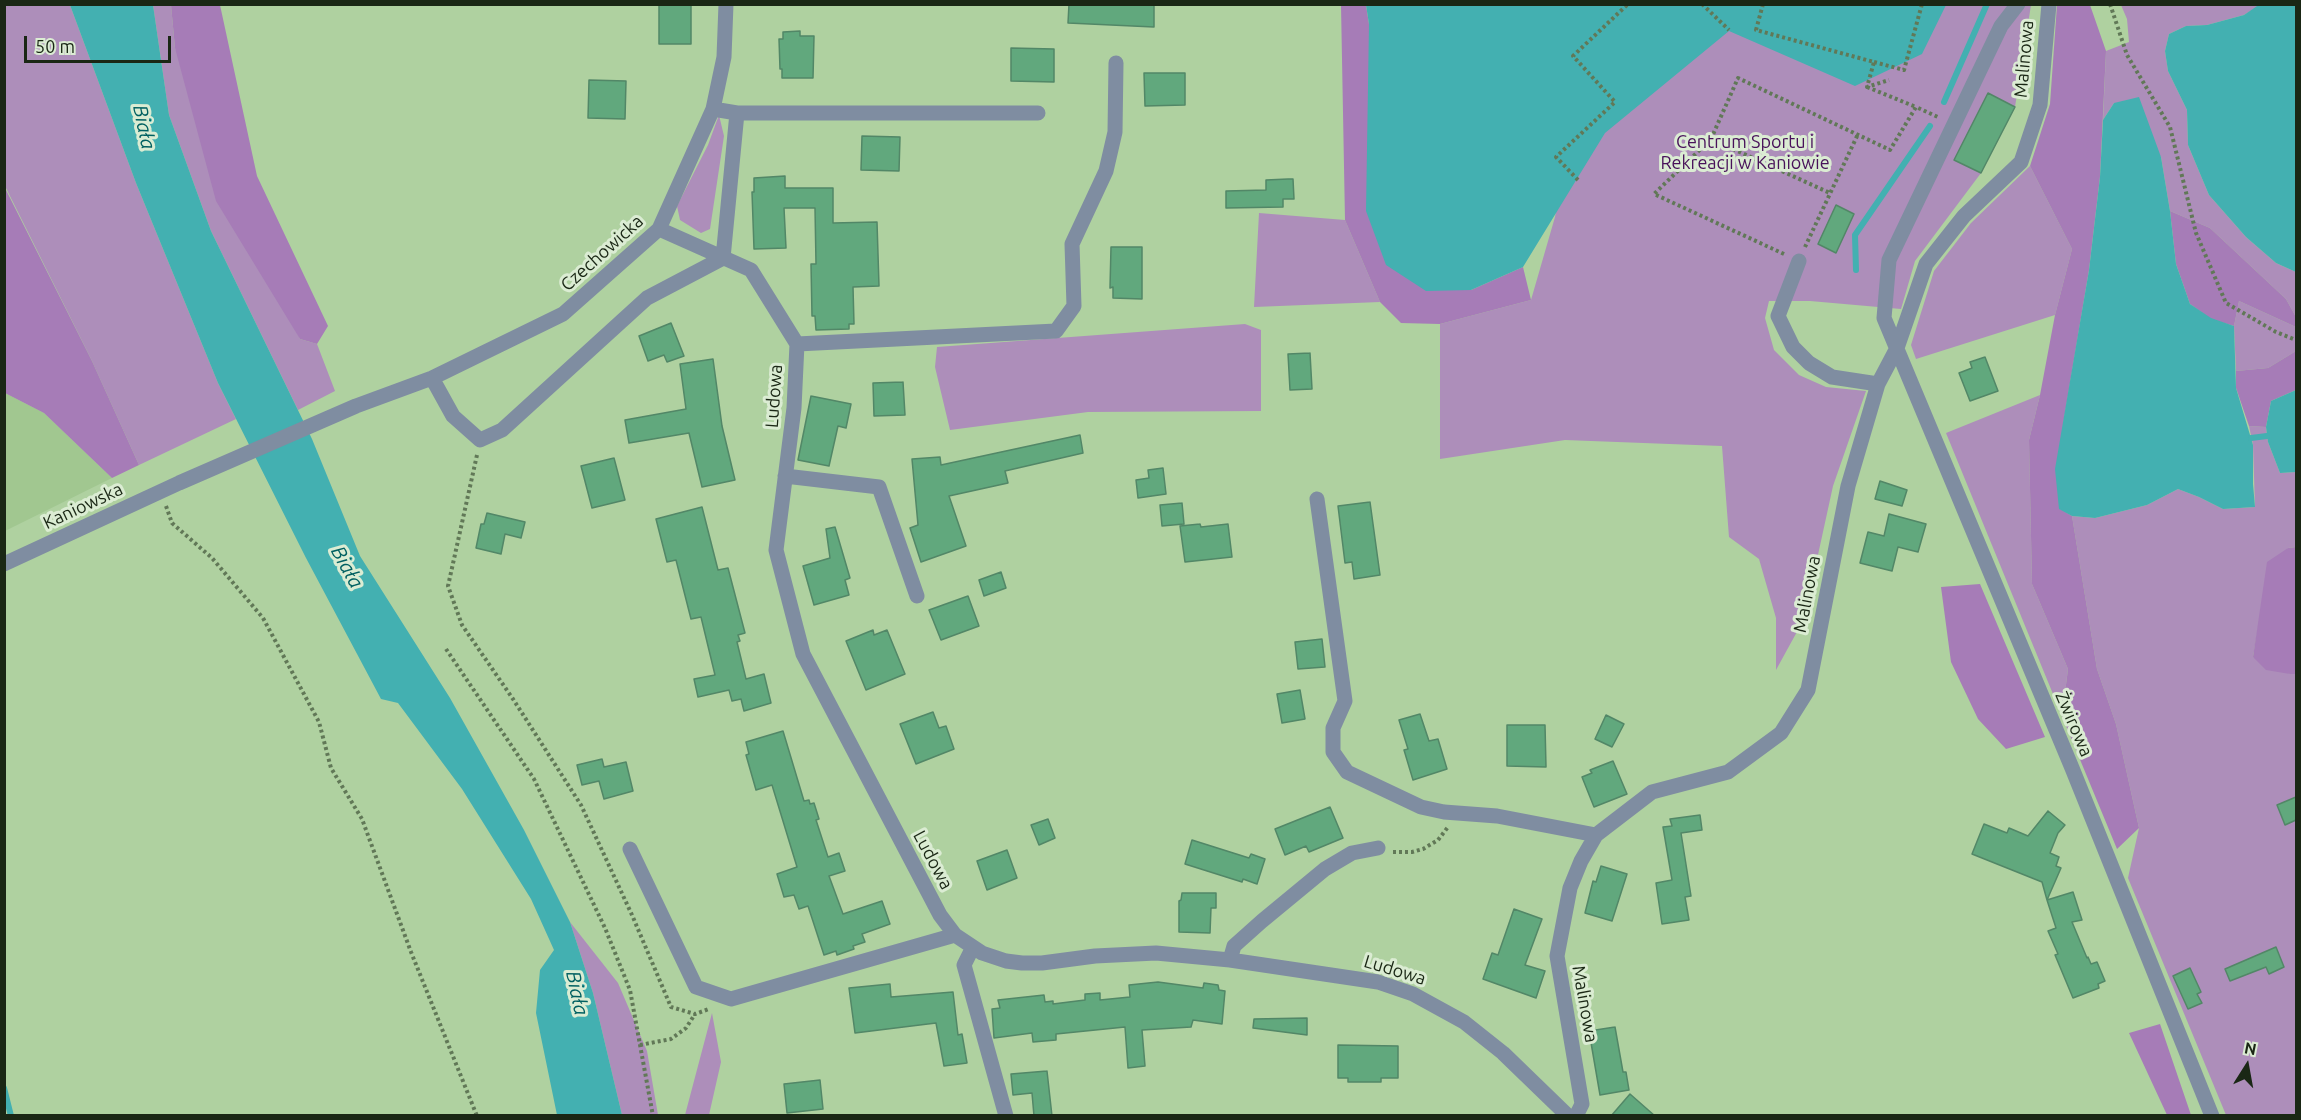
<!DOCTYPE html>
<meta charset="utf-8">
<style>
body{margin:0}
#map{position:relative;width:2301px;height:1120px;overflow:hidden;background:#afd1a0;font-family:Ubuntu,sans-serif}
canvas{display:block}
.frame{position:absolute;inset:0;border:6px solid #1a2715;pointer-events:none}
.north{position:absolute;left:2217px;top:1036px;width:60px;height:60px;-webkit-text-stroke:4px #dbecd3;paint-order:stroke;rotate:11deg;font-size:16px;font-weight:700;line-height:24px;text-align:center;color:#1a2715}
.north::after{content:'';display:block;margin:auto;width:21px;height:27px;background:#1a2715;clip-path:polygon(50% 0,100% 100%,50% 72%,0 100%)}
.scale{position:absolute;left:24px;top:36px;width:147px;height:27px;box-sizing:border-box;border:3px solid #1a2715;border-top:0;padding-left:8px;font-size:18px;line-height:21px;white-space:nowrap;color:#1a2715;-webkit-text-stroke:4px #dbecd3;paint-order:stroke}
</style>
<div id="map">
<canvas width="2301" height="1120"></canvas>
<div class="frame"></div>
<div class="north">N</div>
<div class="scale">50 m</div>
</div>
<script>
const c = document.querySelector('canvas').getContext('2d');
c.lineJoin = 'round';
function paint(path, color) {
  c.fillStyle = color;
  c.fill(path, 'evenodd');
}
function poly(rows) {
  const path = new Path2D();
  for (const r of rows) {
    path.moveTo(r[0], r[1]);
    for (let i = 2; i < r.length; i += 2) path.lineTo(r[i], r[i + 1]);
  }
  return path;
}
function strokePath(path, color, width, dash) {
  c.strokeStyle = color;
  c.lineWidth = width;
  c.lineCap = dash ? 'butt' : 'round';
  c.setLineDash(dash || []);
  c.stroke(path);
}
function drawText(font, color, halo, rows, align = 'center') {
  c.font = font + ' Ubuntu,sans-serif';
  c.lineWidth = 6;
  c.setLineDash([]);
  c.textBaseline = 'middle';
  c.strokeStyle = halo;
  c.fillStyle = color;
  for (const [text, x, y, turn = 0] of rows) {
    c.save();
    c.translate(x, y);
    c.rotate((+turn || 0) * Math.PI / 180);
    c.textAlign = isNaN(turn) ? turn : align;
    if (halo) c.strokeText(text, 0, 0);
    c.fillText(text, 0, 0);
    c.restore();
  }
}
const built = poly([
 [5,393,44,413,112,478,5,531]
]);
const green = poly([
 [5,5,70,5,136,183,218,383,236,419,139,465,92,361,5,186],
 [153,5,171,5,175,48,300,339,317,344,335,391,298,410,211,231,169,115],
 [1589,5,2031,5,2015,107,1981,173,1915,261,1901,309,1810,301,1769,301,1765,318,1774,350,1799,375,1826,387,1866,391,1833,486,1804,619,1776,670,1776,618,1759,559,1729,537,1722,446,1565,440,1440,459,1440,324,1531,300,1555,217],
 [2121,5,2260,5,2244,15,2207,25,2186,26,2169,34,2165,51,2168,71,2187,110,2188,145,2209,195,2246,237,2276,263,2296,272,2296,317,2286,299,2210,228,2170,211,2161,157,2114,103,2103,120,2106,51,2129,42,2127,19],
 [719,115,724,136,710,229,701,233,680,220,677,206,708,145],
 [2030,166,2072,249,2055,315,1916,359,1911,345,1934,271,1971,223],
 [1259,213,1345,220,1380,302,1254,307],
 [2239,301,2296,327,2296,351,2268,368,2236,371,2234,326],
 [1245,324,1261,330,1261,411,1088,412,950,430,935,367,937,347],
 [2040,395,2029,440,2032,584,2068,669,2062,716,1946,433],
 [2249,426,2266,427,2268,442,2280,473,2296,472,2296,547,2288,548,2262,604,2253,657,2290,674,2296,674,2296,1115,2226,1115,2128,878,2139,828,2116,724,2097,669,2072,516,2095,518,2147,505,2178,489,2199,497,2223,509,2255,507,2253,445],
 [570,922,618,983,647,1051,658,1115,622,1115,593,993],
 [712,1013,721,1062,709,1115,685,1115]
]);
const forest = poly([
 [171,5,220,5,257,176,328,326,317,344,300,339,216,201,175,48],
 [1341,5,1366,5,1369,24,1471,290,1523,267,1531,300,1440,324,1401,323,1380,302,1345,220],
 [2057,5,2090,5,2106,51,2100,177,2089,270,2063,425,2059,508,2072,516,2097,669,2116,724,2139,828,2117,849,2062,716,2068,669,2032,584,2029,440,2040,395,2055,315,2072,249,2030,166,2050,104],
 [4,186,92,361,139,465,112,478,44,413,5,393],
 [2170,211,2210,228,2286,299,2296,317,2296,327,2239,301,2234,326,2211,319,2190,304,2176,264],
 [2296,351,2296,390,2271,401,2266,427,2249,426,2236,388,2236,371,2268,368],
 [2296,547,2296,674,2290,674,2266,670,2253,657,2267,562,2288,548],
 [1980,584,2045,737,2006,749,1978,719,1951,662,1941,587],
 [2160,1024,2191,1115,2167,1115,2129,1033]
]);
const water = poly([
 [2260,4,2296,5,2296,272,2276,263,2246,237,2209,195,2188,145,2187,110,2168,71,2165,51,2169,34,2186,26,2207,25,2244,15],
 [70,5,153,5,169,115,211,231,312,439,360,556,450,698,524,830,570,922,593,993,622,1115,557,1115,536,1013,540,970,554,950,531,899,462,789,398,703,381,699,306,558,218,383,136,183],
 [1366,5,1366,4,1946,5,1922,54,1855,86,1729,31,1605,133,1523,267,1471,290,1426,291,1386,265,1366,211,1369,24],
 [2139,97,2161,157,2170,211,2176,264,2190,304,2211,318,2234,326,2236,388,2253,445,2253,484,2255,507,2223,509,2199,497,2178,489,2147,505,2095,518,2072,516,2059,509,2055,469,2089,270,2100,177,2103,120,2114,103],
 [2296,390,2296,472,2280,473,2268,442,2266,427,2271,401]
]);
const stream = poly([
 [1944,102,1987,4],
 [1856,270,1855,235,1930,126],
 [2251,438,2267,436],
 [4,1088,11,1116]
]);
const building = poly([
 [659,4,691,4,691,44,659,44,659,4],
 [1069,4,1154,4,1154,27,1068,23,1069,4],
 [800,31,800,36,814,36,813,78,782,78,782,69,780,69,779,39,783,39,783,32,800,31],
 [1011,48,1054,49,1054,82,1011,81,1011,48],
 [1144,73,1185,73,1185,105,1145,106,1144,73],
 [589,80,626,81,625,119,588,118,589,80],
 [1988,93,2015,107,1981,173,1954,160,1988,93],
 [862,136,900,137,899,171,861,170,862,136],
 [785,176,785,188,833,188,833,223,877,222,879,286,853,287,854,324,849,324,849,329,816,330,815,316,812,316,811,264,816,264,815,208,784,208,786,248,754,249,752,192,754,192,754,178,785,176],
 [1288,179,1293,179,1294,199,1283,199,1283,207,1226,208,1226,191,1266,190,1266,180,1288,179],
 [1836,205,1854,214,1836,253,1818,244,1836,205],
 [1111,247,1142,247,1142,299,1113,298,1113,287,1110,288,1111,247],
 [671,323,684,356,667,362,664,355,648,361,639,336,671,323],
 [1310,353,1312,389,1290,390,1288,354,1310,353],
 [1985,357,1998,391,1970,401,1959,373,1972,368,1970,362,1985,357],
 [713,359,722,426,735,480,702,487,689,433,629,443,625,420,686,409,680,364,713,359],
 [903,382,905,415,874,416,873,383,903,382],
 [811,396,851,404,846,428,838,426,829,466,798,460,811,396],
 [1080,435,1083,453,1005,471,1008,483,949,496,966,546,921,562,910,528,918,525,912,459,940,457,941,465,1080,435],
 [614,458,625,500,592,508,581,466,614,458],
 [1163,468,1166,494,1138,498,1136,480,1149,478,1148,470,1163,468],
 [1880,481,1907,490,1902,506,1875,499,1880,481],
 [1370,502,1380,575,1354,579,1352,562,1345,563,1338,506,1370,502],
 [1182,503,1184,524,1162,526,1160,505,1182,503],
 [702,507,718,570,728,568,745,633,738,635,740,641,737,642,746,679,764,674,771,703,744,711,741,699,732,701,729,690,698,697,694,679,715,675,701,617,691,619,676,560,667,562,656,519,702,507],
 [487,513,525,522,521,538,505,534,501,554,476,548,481,524,484,524,487,513],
 [1889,514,1926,524,1918,552,1898,547,1892,571,1860,563,1868,532,1884,536,1889,514],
 [1200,524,1201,527,1228,524,1232,557,1185,562,1180,526,1200,524],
 [835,527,850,578,845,580,849,595,814,605,803,566,830,558,826,529,835,527],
 [1001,572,1006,588,984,596,979,580,1001,572],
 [968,596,979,626,941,640,929,610,968,596],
 [873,630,874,635,887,630,905,674,866,690,846,641,873,630],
 [1322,639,1325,667,1298,669,1295,642,1322,639],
 [1300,690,1305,719,1282,723,1277,694,1300,690],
 [933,712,939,728,946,726,954,749,916,764,900,724,933,712],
 [1420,714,1429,741,1438,739,1447,769,1413,780,1404,750,1408,749,1399,720,1420,714],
 [1606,715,1624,724,1612,747,1595,739,1606,715],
 [1507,725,1545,725,1546,767,1507,766,1507,725],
 [783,731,804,801,809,800,810,804,814,803,819,819,816,820,828,857,839,853,845,871,829,876,843,914,882,901,890,924,862,934,865,942,853,946,854,949,837,955,836,951,824,955,808,906,799,909,794,895,784,897,777,874,797,867,772,785,756,790,746,755,749,754,746,742,783,731],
 [602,759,604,767,626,762,633,791,604,799,599,781,582,785,577,765,602,759],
 [1613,761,1627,794,1594,807,1582,777,1592,773,1590,770,1613,761],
 [2296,797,2296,820,2285,825,2277,805,2296,797],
 [1330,807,1343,838,1309,852,1306,846,1285,855,1275,829,1330,807],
 [2048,811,2065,825,2058,833,2050,853,2059,857,2056,866,2061,868,2047,900,2042,882,1972,854,1984,824,2007,833,2009,828,2028,836,2048,811],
 [1700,815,1702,830,1681,833,1691,896,1685,897,1689,920,1662,924,1656,883,1672,880,1663,827,1672,826,1670,819,1700,815],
 [1048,819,1055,838,1039,845,1031,825,1048,819],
 [1192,840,1249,858,1251,854,1265,859,1257,884,1243,879,1242,882,1185,864,1192,840],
 [1007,850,1017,878,987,890,977,861,1007,850],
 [1601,866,1627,874,1612,921,1585,913,1593,881,1596,882,1601,866],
 [2073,892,2082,920,2072,922,2087,958,2088,957,2091,964,2097,962,2105,981,2098,984,2099,988,2073,998,2055,955,2058,954,2048,931,2056,928,2047,900,2073,892],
 [1182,893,1216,893,1216,908,1211,908,1210,933,1179,932,1179,901,1181,900,1182,893],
 [1514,909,1542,919,1525,965,1545,971,1536,998,1483,979,1492,953,1498,955,1514,909],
 [2276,947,2284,967,2269,974,2266,967,2230,981,2225,969,2276,947],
 [2190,968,2201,992,2197,994,2202,1003,2188,1009,2173,976,2190,968],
 [1158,982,1203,988,1204,983,1218,985,1219,990,1225,991,1222,1024,1193,1020,1191,1027,1142,1030,1145,1066,1128,1068,1125,1027,1056,1034,1056,1040,1033,1042,1032,1033,994,1038,992,1009,1000,1008,998,1000,1044,995,1045,1002,1053,1001,1053,1004,1085,1000,1085,994,1100,993,1100,1000,1130,997,1129,985,1158,982],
 [890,984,891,997,953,992,958,1035,962,1034,967,1063,944,1066,936,1023,855,1033,849,988,890,984],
 [1307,1018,1307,1035,1253,1028,1254,1019,1307,1018],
 [1615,1027,1623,1072,1626,1072,1629,1090,1600,1095,1589,1031,1615,1027],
 [1338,1045,1398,1046,1398,1078,1381,1078,1381,1082,1348,1082,1348,1078,1338,1078,1338,1045],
 [1047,1071,1052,1116,1034,1116,1032,1093,1013,1095,1011,1074,1047,1071],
 [820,1080,823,1109,787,1113,784,1084,820,1080],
 [1630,1094,1655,1116,1611,1116,1630,1094]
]);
const path = poly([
 [1702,4,1729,30],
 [1763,4,1756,30,1874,62,1867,87,1889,80],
 [2110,4,2127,55,2170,127,2196,233,2226,303,2276,332,2296,340],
 [1874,62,1904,70,1922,4],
 [1867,87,1916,107],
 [1711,139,1830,193],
 [1578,180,1556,157,1615,102,1573,56,1628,4],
 [1805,247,1858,134],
 [1784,254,1654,194,1711,139,1738,78,1890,150,1916,107,1940,118],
 [477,455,448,586,462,625,513,699,581,805,632,915,671,1007,695,1014,709,1009],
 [166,506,172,523,212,558,263,618,319,722,331,768,362,819,411,952,477,1116],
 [446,649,534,779,605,928,630,990,653,1116],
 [1393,852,1412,852,1423,849,1438,840,1448,827],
 [640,1045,671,1039,686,1028,695,1014]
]);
const minor = poly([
 [2018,4,2001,26,1889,260,1884,318,2072,768,2212,1116],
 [737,113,1038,113],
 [659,229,751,270,797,344,794,408,776,550,803,654,940,915,955,935,982,953,1006,961,1022,963,1042,963,1095,956,1156,953,1230,960,1378,982,1413,994,1464,1022,1503,1053,1568,1116],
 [1799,261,1778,316,1793,347,1809,363,1832,377,1878,384],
 [797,344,1056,331,1074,306,1072,244,1106,171,1115,132,1116,63],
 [432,378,453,416,480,440,502,430,647,298,723,258,737,113,713,109],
 [785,476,879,487,917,596],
 [1317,499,1345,701,1333,728,1333,752,1347,772,1421,807,1444,812,1497,816,1596,835],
 [4,564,179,483,356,406,432,378,563,314,659,229,713,109,724,57,726,4],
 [630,849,696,987,731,999,955,935],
 [973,947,964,965,1006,1116],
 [1230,960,1234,946,1262,921,1325,869,1352,853,1378,848],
 [1576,1116,1582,1104,1557,956,1570,888,1581,861,1596,835,1652,792,1728,772,1781,733,1808,690,1848,486,1878,384,1897,348,1926,264,1964,216,2021,162,2040,105,2049,4]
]);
const streetNames = [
 ["Malinowa",2024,59,-85],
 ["Czechowicka",602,253,-42],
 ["Ludowa",774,396,-86],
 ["Kaniowska",83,506,-25],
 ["Malinowa",1807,594,-79],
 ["Żwirowa",2074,724,67],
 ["Ludowa",933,860,62],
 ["Ludowa",1395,970,17],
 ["Malinowa",1585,1004,80]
];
const parkNames = [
 ["Centrum Sportu i",1745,142],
 ["Rekreacji w Kaniowie",1745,163]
];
const waterNames = [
 ["Biała",144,127,78],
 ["Biała",347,567,61],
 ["Biała",577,993,78]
];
paint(built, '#a1c790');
paint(green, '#ad8eba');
paint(forest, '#a67cb7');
paint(water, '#43b0b1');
strokePath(stream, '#43b0b1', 6);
paint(building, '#61a87d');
strokePath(building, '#528767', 1.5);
strokePath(path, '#617857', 4, [3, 3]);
strokePath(minor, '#7f8da1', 15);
drawText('18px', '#1a2715', '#dbecd3', streetNames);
drawText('18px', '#48115a', '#dbecd3', parkNames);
drawText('italic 20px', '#006061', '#dbecd3', waterNames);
</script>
